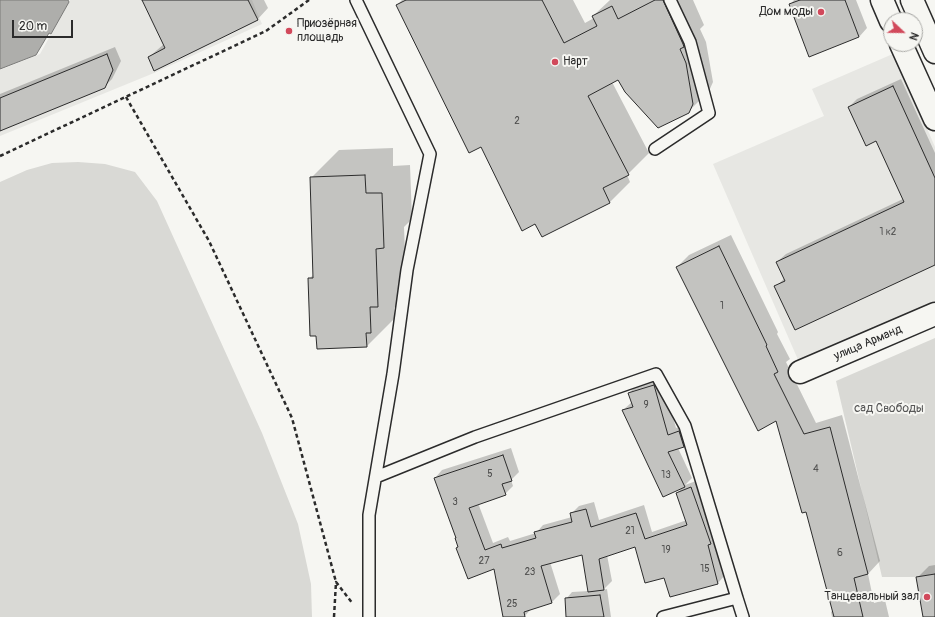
<!DOCTYPE html>
<meta charset="utf-8">
<style>
body{margin:0}
#map{position:relative;width:935px;height:617px;overflow:hidden;background:#f6f6f2;font-family:Pangolin,sans-serif}
canvas{display:block}
.north{position:absolute;left:883px;top:12px;width:40px;height:40px;box-sizing:border-box;background:#f6f6f2;border:1px solid #a5a5a2;border-radius:50%;rotate:112deg;font-size:11px;font-weight:700;line-height:16px;text-align:center;color:#2b2b2b}
.north::after{content:'';display:block;margin:auto;width:14px;height:18px;background:#d1495b;clip-path:polygon(50% 0,100% 100%,50% 72%,0 100%)}
.scale{position:absolute;left:12px;top:20px;width:61px;height:18px;box-sizing:border-box;border:2px solid #2b2b2b;border-top:0;padding-left:5px;font-size:12px;line-height:14px;white-space:nowrap;color:#2b2b2b;-webkit-text-stroke:3px #f6f6f2;paint-order:stroke}
</style>
<div id="map">
<canvas width="935" height="617"></canvas>
<div class="north">N</div>
<div class="scale">20 m</div>
</div>
<script>
const c = document.querySelector('canvas').getContext('2d');
c.lineJoin = 'round';
function paint(path, color) {
  c.fillStyle = color;
  c.fill(path, 'evenodd');
}
function poly(rows) {
  const path = new Path2D();
  for (const r of rows) {
    path.moveTo(r[0], r[1]);
    for (let i = 2; i < r.length; i += 2) path.lineTo(r[i], r[i + 1]);
  }
  return path;
}
function strokePath(path, color, width, dash) {
  c.strokeStyle = color;
  c.lineWidth = width;
  c.lineCap = dash ? 'butt' : 'round';
  c.setLineDash(dash || []);
  c.stroke(path);
}
function drawText(font, color, halo, rows, align = 'center') {
  c.font = font + ' Pangolin,sans-serif';
  c.lineWidth = 4;
  c.setLineDash([]);
  c.textBaseline = 'middle';
  c.strokeStyle = halo;
  c.fillStyle = color;
  for (const [text, x, y, turn = 0] of rows) {
    c.save();
    c.translate(x, y);
    c.rotate((+turn || 0) * Math.PI / 180);
    c.textAlign = isNaN(turn) ? turn : align;
    if (halo) c.strokeText(text, 0, 0);
    c.fillText(text, 0, 0);
    c.restore();
  }
}
const built = poly([
 [70,0,252,0,262,24,154,73,0,136,0,70,40,54],
 [895,53,935,147,935,303,799,362,713,164,824,116,812,89]
]);
const green = poly([
 [78,162,105,164,135,172,157,201,262,433,298,524,311,584,312,617,0,617,0,182,27,170,52,163],
 [935,338,935,574,916,577,882,577,836,381]
]);
const water = poly([
 [0,0,68,0,69,2,51,34,49,33,36,55,0,69,0,0]
]);
const shadow = poly([
 [143,0,264,0,268,8,257,20,149,57,164,44],
 [402,0,573,0,585,23,594,18,593,16,610,0,693,0,704,25,700,29,706,42,713,82,709,91,688,112,619,79,612,82,649,153,627,175,630,182,610,202,542,236,536,223,481,146,397,5],
 [794,0,856,0,867,28,859,37,790,5],
 [115,47,121,61,112,79,104,87,0,130,0,94],
 [901,79,935,153,935,264,775,287,785,278,777,262,786,254,903,199,876,139,849,107,857,99],
 [393,148,393,166,410,165,412,219,404,227,406,278,398,286,398,304,394,308,395,318,367,346,309,279,314,274,311,178,339,150],
 [731,235,778,332,777,334,790,359,786,362,816,423,842,415,880,561,868,574,874,603,885,600,889,617,832,617,831,612,833,610,807,510,777,420,677,267,689,255],
 [662,378,676,428,687,424,691,438,684,446,678,448,692,478,685,485,699,480,725,575,718,583,665,577,636,545,607,555,612,581,603,590,607,589,611,617,567,617,566,599,572,592,589,591,582,553,550,562,560,594,552,602,532,608,524,617,504,617,495,567,459,547,435,478,442,470,511,448,519,472,511,480,513,486,505,494,478,503,493,543,508,537,510,541,536,533,543,525,572,517,571,514,579,506,594,502,599,520,644,505,652,532,687,520,677,493,683,487,623,410,632,402,629,393,637,385],
 [935,565,935,617,924,617,917,578,929,566]
]);
const building = poly([
 [142,0,248,0,258,20,154,71,148,57,165,48,142,0],
 [406,0,542,0,564,43,597,26,592,16,612,6,618,19,655,0,663,0,683,44,684,47,680,49,686,63,693,104,689,113,658,128,625,92,618,80,588,96,629,175,603,188,610,203,542,237,535,224,522,231,481,147,469,153,396,5,406,0],
 [800,0,845,0,859,37,809,57,789,4,800,0],
 [107,54,113,70,105,88,0,131,0,98,107,54],
 [893,86,935,178,935,265,795,330,774,286,785,281,776,262,904,202,876,141,866,146,848,107,893,86],
 [365,175,366,193,382,193,384,248,376,249,378,307,370,307,371,333,366,333,367,347,317,349,316,336,310,336,308,278,313,278,310,177,365,175],
 [719,246,767,345,766,346,778,372,774,374,804,434,830,427,868,574,854,578,863,617,834,617,806,512,802,513,776,421,758,431,676,267,719,246],
 [654,385,668,435,679,431,684,447,668,452,685,487,663,497,622,410,633,407,628,393,654,385],
 [503,455,512,481,502,484,506,495,469,508,485,550,501,544,502,548,536,538,534,532,572,522,570,513,586,509,591,527,636,513,645,539,687,525,676,493,691,487,711,544,708,545,718,584,670,597,664,578,645,583,635,547,599,559,604,590,588,592,582,555,541,566,552,603,524,612,525,617,503,617,494,569,468,579,456,548,458,547,455,538,456,538,434,478,503,455],
 [935,574,935,617,923,617,916,577,935,574],
 [600,595,604,617,566,617,565,598,600,595]
]);
const path = poly([
 [126,97,209,241,292,418,336,582],
 [0,156,266,31,309,0],
 [334,617,336,582,353,604]
]);
const lane = poly([
 [356,0,430,154,407,270,393,374,369,515,369,617],
 [655,149,709,113,690,42,670,0],
 [376,477,475,437,656,374,685,426,737,598],
 [663,617,737,598,743,617]
]);
const street = poly([
 [882,0,891,21],
 [912,0,935,52],
 [901,44,935,119],
 [800,372,935,314]
]);
const markers = [
 [821,12,4,"#d1495b"],
 [289,31,4,"#d1495b"],
 [555,62,4,"#d1495b"],
 [927,597,4,"#d1495b"]
];
const numberNames = [
 ["2",517,121],
 ["1 к2",888,232],
 ["1",722,306],
 ["9",646,405],
 ["4",816,469],
 ["5",490,474],
 ["13",666,475],
 ["3",455,502],
 ["21",630,531],
 ["19",666,550],
 ["6",840,553],
 ["27",484,561],
 ["15",705,569],
 ["23",530,572],
 ["25",512,604]
];
const poiNames = [
 ["Дом моды",813,12],
 ["Приозёрная",297,24,"left"],
 ["площадь",297,38,"left"],
 ["Нарт",563,62,"left"],
 ["Танцевальный зал",919,597]
];
const streetNames = [
 ["улица Арманд",868,343,-23]
];
const parkNames = [
 ["сад Свободы",889,409]
];
paint(built, '#e7e7e3');
paint(green, '#d9d9d5');
paint(water, '#aeaeab');
strokePath(water, '#7a7a78', 1);
paint(shadow, '#0003');
paint(building, '#c3c3c0');
strokePath(building, '#2b2b2b', 1);
strokePath(lane, '#2b2b2b', 14);
strokePath(street, '#2b2b2b', 25);
strokePath(path, '#2b2b2b', 2.5, [4, 3]);
strokePath(lane, '#f6f6f2', 11);
strokePath(street, '#f6f6f2', 22);
for (const [x, y, r, color] of markers) {
  const dot = new Path2D();
  dot.arc(x, y, r, 0, 2 * Math.PI);
  c.fillStyle = color;
  c.fill(dot);
  strokePath(dot, '#f6f6f2', 1.5);
}
drawText('10px', '#515150', null, numberNames);
drawText('12px', '#2b2b2b', '#f6f6f2', poiNames, 'right');
drawText('12px', '#2b2b2b', '#f6f6f2', streetNames);
drawText('12px', '#565656', '#f6f6f2', parkNames);
</script>
